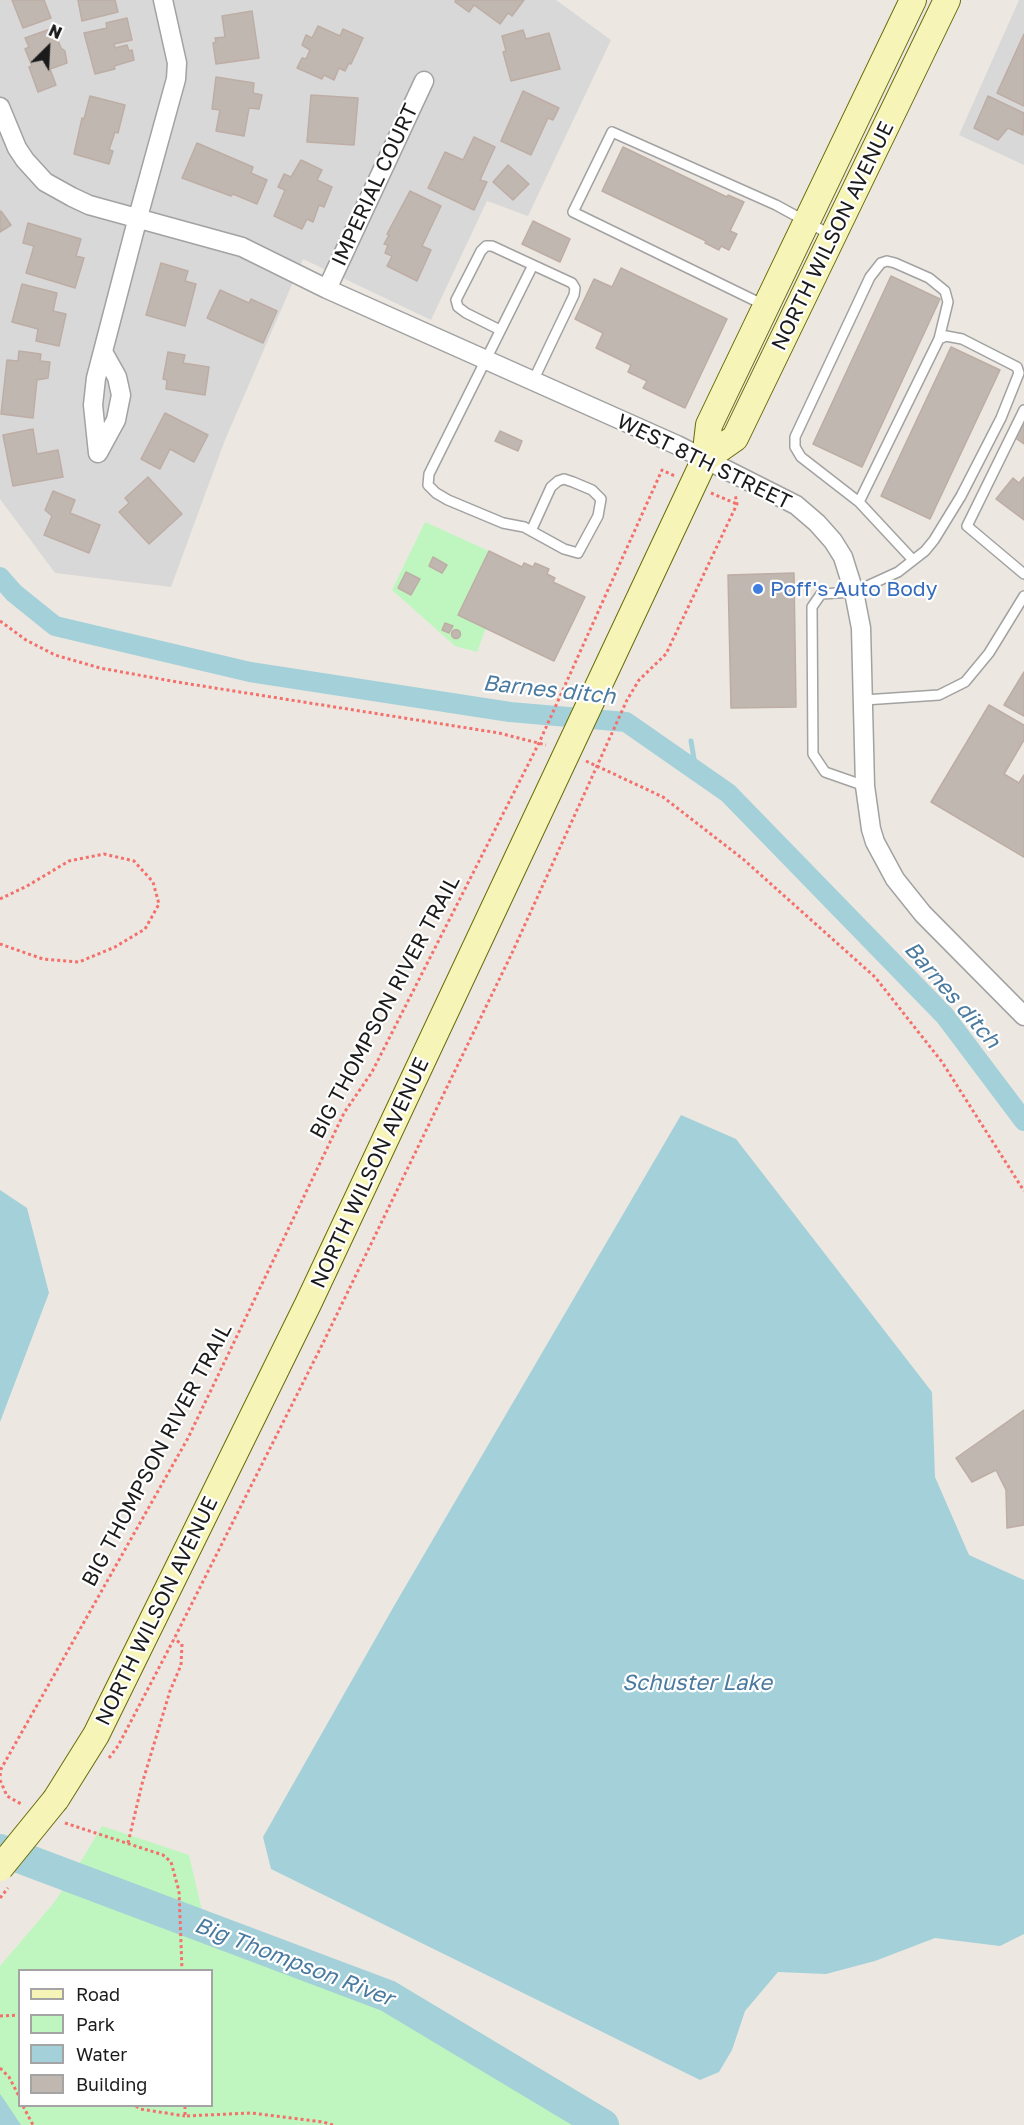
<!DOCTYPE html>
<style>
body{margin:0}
#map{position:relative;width:1024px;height:2125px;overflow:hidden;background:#ece8e1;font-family:"Golos Text",sans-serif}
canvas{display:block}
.legend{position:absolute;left:18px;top:1969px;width:195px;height:138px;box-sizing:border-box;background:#fff;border:2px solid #a4a4a4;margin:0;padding:8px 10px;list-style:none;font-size:18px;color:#1b1b1b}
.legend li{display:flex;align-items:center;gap:12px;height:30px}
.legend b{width:30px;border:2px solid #a4a4a4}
.north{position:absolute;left:18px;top:18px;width:60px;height:60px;-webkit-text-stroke:4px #fff;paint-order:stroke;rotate:24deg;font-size:16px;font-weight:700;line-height:24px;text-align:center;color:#1b1b1b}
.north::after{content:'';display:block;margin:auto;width:21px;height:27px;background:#1b1b1b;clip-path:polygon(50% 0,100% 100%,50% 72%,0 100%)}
</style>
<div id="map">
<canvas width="1024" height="2125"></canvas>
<ul class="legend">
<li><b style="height:8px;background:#f6f4b6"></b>Road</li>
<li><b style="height:16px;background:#bff6bf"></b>Park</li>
<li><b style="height:16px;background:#a3d0d9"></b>Water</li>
<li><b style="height:16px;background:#c1b7b1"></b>Building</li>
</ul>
<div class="north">N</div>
</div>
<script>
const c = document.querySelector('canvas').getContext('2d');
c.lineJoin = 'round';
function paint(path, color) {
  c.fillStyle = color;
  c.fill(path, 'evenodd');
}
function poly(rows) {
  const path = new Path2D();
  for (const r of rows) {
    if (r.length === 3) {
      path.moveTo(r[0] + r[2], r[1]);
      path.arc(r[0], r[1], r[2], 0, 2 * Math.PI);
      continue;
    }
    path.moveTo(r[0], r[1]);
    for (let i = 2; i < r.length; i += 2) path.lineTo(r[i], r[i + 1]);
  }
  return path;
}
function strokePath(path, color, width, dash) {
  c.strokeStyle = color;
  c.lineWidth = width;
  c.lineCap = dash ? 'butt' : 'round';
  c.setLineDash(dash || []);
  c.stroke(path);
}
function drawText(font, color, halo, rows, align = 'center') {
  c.font = font + ' "Golos Text",sans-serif';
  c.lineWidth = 4.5;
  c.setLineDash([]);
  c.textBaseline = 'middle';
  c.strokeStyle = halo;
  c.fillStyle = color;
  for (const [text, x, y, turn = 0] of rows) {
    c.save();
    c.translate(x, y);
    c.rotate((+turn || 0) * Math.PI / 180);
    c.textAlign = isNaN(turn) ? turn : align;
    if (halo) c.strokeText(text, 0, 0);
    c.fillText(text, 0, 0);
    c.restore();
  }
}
const residential = poly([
 [0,0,556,0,611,40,528,216,487,201,431,320,303,259,225,440,171,587,55,573,0,499],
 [1019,0,1024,0,1024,165,959,135]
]);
const park = poly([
 [425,522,489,551,459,615,486,628,477,652,455,646,392,590],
 [102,1826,189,1855,206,1928,381,1987,555,2089,621,2125,0,2125,0,1966,52,1905,71,1878],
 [20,1970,212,1970,212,2106,20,2106]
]);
const water = poly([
 [681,1115,736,1139,932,1392,935,1477,969,1555,1024,1580,1024,1934,1000,1946,935,1938,875,1961,826,1974,778,1972,745,2011,732,2050,719,2072,700,2080,271,1869,263,1837,394,1606],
 [0,1190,27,1208,49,1293,0,1422],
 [0,2094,3,2098,21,2125,0,2125]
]);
const stream = poly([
 [691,741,696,771]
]);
const canal = poly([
 [0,577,14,593,55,626,250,672,510,712,626,722,728,793,945,1016,1024,1121]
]);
const river = poly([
 [0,1850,388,1996,603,2125]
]);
const building = poly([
 [12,0,44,0,51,18,23,28,12,0],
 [78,0,115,0,118,12,82,21,78,0],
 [456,0,455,0,524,0,512,16,508,13,500,24,474,5,469,12,455,2,456,0],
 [252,11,259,58,216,64,213,43,216,42,215,38,225,37,222,16,252,11],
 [127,18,132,40,114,44,115,48,127,45,129,51,132,50,134,60,114,66,115,69,95,74,84,33,107,28,106,23,127,18],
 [318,26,340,36,343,29,363,38,351,64,349,63,345,71,339,68,334,80,324,75,322,79,297,68,302,58,306,59,310,50,302,45,306,35,312,38,318,26],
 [53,28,61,48,65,51,67,63,50,69,56,85,38,92,29,67,32,66,25,49,29,47,25,38,53,28],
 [523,30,526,39,549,33,560,69,511,81,503,52,506,51,502,36,523,30],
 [1024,34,1024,106,997,93,1024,34],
 [216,77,254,83,253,93,262,95,259,109,249,108,244,136,216,131,220,110,212,109,216,77],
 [523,91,559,108,553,120,548,118,531,155,501,141,523,91],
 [311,95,358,98,354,145,307,142,311,95],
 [90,96,125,105,118,133,115,132,109,150,113,151,109,164,74,154,82,118,84,119,90,96],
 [988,96,1024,113,1023,135,1008,128,998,140,974,128,988,96],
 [474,137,495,147,480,180,487,182,474,210,428,188,445,152,463,160,474,137],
 [197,143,253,167,251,173,267,180,257,204,233,194,231,196,182,178,197,143],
 [623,147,727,197,728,195,744,202,730,231,737,234,729,250,721,246,719,250,705,243,706,241,602,191,623,147],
 [301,160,322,170,317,180,332,187,324,207,319,205,313,222,307,219,302,229,274,216,285,190,278,187,284,174,291,177,301,160],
 [508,165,529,184,513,200,493,182,508,165],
 [410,191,441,206,422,246,431,250,417,281,387,266,392,256,385,253,388,245,384,244,389,235,387,234,410,191],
 [1,211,11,225,0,232,0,212,1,211],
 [533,221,570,239,560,262,522,244,533,221],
 [28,223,81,239,76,256,84,258,75,288,26,273,34,246,23,243,28,223],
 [161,263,188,271,185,281,196,284,185,326,146,315,161,263],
 [621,268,727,319,685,408,643,388,647,381,628,372,631,365,596,348,603,333,575,319,594,279,612,287,621,268],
 [891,276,940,299,862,467,813,444,891,276],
 [22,284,57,293,53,311,66,314,59,346,36,341,38,329,12,322,22,284],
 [220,290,249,303,251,299,277,311,263,343,207,318,220,290],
 [951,347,1000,370,930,519,881,496,951,347],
 [19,351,41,354,40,361,50,362,48,378,37,380,33,418,1,414,7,360,18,361,19,351],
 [168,352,185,355,183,363,209,367,205,395,166,389,167,380,163,379,168,352],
 [165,413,208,435,194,462,170,449,160,469,141,459,165,413],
 [1024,424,1024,444,1014,437,1024,424],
 [33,429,37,454,58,450,63,477,13,486,3,435,33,429],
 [500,431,522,441,518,451,495,441,500,431],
 [148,477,182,514,149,544,119,512,129,503,125,498,148,477],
 [1024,477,1024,520,996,499,1013,478,1019,483,1024,477],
 [53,491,75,500,70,513,100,525,89,553,44,535,52,516,45,510,53,491],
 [489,551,522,567,524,563,533,567,535,563,549,569,547,574,555,578,553,582,585,597,554,661,458,615,489,551],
 [433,557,447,565,442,573,429,566,433,557],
 [406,572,420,579,411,595,398,588,406,572],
 [794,573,796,707,731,708,728,575,794,573],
 [445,623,453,626,449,633,442,630,445,623],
 [456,634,4.5],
 [1024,672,1024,716,1004,705,1024,672],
 [989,705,1024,725,1024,740,1004,774,1019,783,1024,775,1024,857,931,802,989,705],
 [1024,1410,1024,1525,1007,1528,1006,1490,996,1470,972,1482,956,1458,1024,1410]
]);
const path = poly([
 [711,493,737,504],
 [0,621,26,640,55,655,100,668,177,682,499,733,546,745],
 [586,761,663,797,743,859,875,977,942,1062,1024,1191],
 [0,899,27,886,69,861,104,854,134,861,153,882,159,904,145,929,115,947,79,962,43,959,0,944],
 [109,1758,118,1746,174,1639,323,1343,512,953,627,700,639,680,666,654,737,504,735,494],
 [0,1776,1,1769,188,1438,344,1113,372,1072,539,743,662,470,675,476],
 [0,1780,7,1796,23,1805],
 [65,1823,163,1855,171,1862,179,1891,182,1970],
 [128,1843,142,1784,170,1691,181,1665,182,1644,174,1639],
 [0,2016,20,2015],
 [0,2068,9,2077,20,2098],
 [23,2106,33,2125],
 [136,2106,140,2109,185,2116],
 [185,2106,185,2116,251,2113,323,2122,333,2125]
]);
const lane = poly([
 [764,305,573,212,612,132,776,205,831,235],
 [500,330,466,313,458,307,456,300,481,251,486,246,492,246,533,265,429,474,428,485,436,493,448,500,503,523,524,527,564,549,578,553,598,516,601,499,592,490,573,482,564,479,558,481,551,487,531,531],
 [533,381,574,295,575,288,572,283,533,265],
 [1024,410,967,526,1024,574],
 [859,502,801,457,795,447,795,437,870,277,881,263,887,261,895,263,929,278,945,291,948,302,939,339,859,502,913,560],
 [864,700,939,695,965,682,989,653,1024,596],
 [865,786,825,772,813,754,812,607,821,594,854,592,898,572,925,551,934,540,961,496,1001,418,1019,373,1017,367,962,339,946,336,939,339]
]);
const street = poly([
 [0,107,17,148,25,160,45,182,72,197,89,205,242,247,327,289,677,445,796,505,817,523,833,541,843,557,854,592,861,628,865,786,871,829,875,842,895,879,923,914,1024,1016],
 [327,289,424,81],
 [103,352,117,377,121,395,116,420,98,453,93,405,96,378,138,217,176,79,177,63,163,0]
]);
const secondary = poly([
 [705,459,735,438,947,0],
 [56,1799,96,1735,308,1304,705,459,709,425,913,0]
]);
const pathBridge = poly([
 [0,1898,8,1888]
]);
const secondaryBridge = poly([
 [0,1868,56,1799]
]);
const markers = [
 [758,589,6,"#3f7fe0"]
];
const streetNames = [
 ["IMPERIAL COURT",375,185,-65],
 ["NORTH WILSON AVENUE",833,236,-64],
 ["WEST 8TH STREET",704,462,26],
 ["BIG THOMPSON RIVER TRAIL",385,1007,-62],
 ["NORTH WILSON AVENUE",370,1173,-65],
 ["BIG THOMPSON RIVER TRAIL",157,1455,-62],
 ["NORTH WILSON AVENUE",157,1611,-64]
];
const shopNames = [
 ["Poff's Auto Body",770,589]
];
const waterNames = [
 ["Barnes ditch",549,690,6],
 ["Barnes ditch",952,995,49],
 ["Schuster Lake",697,1683],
 ["Big Thompson River",294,1962,21]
];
paint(residential, '#d9d8d8');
paint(park, '#bff6bf');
paint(water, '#a3d0d9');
strokePath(stream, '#a3d0d9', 5);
strokePath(canal, '#a3d0d9', 20);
strokePath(river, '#a3d0d9', 32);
paint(building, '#c1b7b1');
strokePath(building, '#bdada4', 1.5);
strokePath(lane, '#a2a2a2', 12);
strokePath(street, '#a2a2a2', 21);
strokePath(secondary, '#686b09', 28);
strokePath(path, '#f3706c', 3, [3, 3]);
strokePath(lane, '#fff', 9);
strokePath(street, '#fff', 18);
strokePath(secondary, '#f6f4b6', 26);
strokePath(secondaryBridge, '#686b09', 28, []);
strokePath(pathBridge, '#f3706c', 3, [3, 3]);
strokePath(secondaryBridge, '#f6f4b6', 26);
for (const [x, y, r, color] of markers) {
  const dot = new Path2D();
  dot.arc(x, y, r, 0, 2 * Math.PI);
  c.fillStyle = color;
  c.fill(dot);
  strokePath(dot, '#fff', 2);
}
drawText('21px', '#1b1b1b', '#fff', streetNames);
drawText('21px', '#366cbe', '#fff', shopNames, 'left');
drawText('italic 22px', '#4a7a9f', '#fff', waterNames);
</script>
